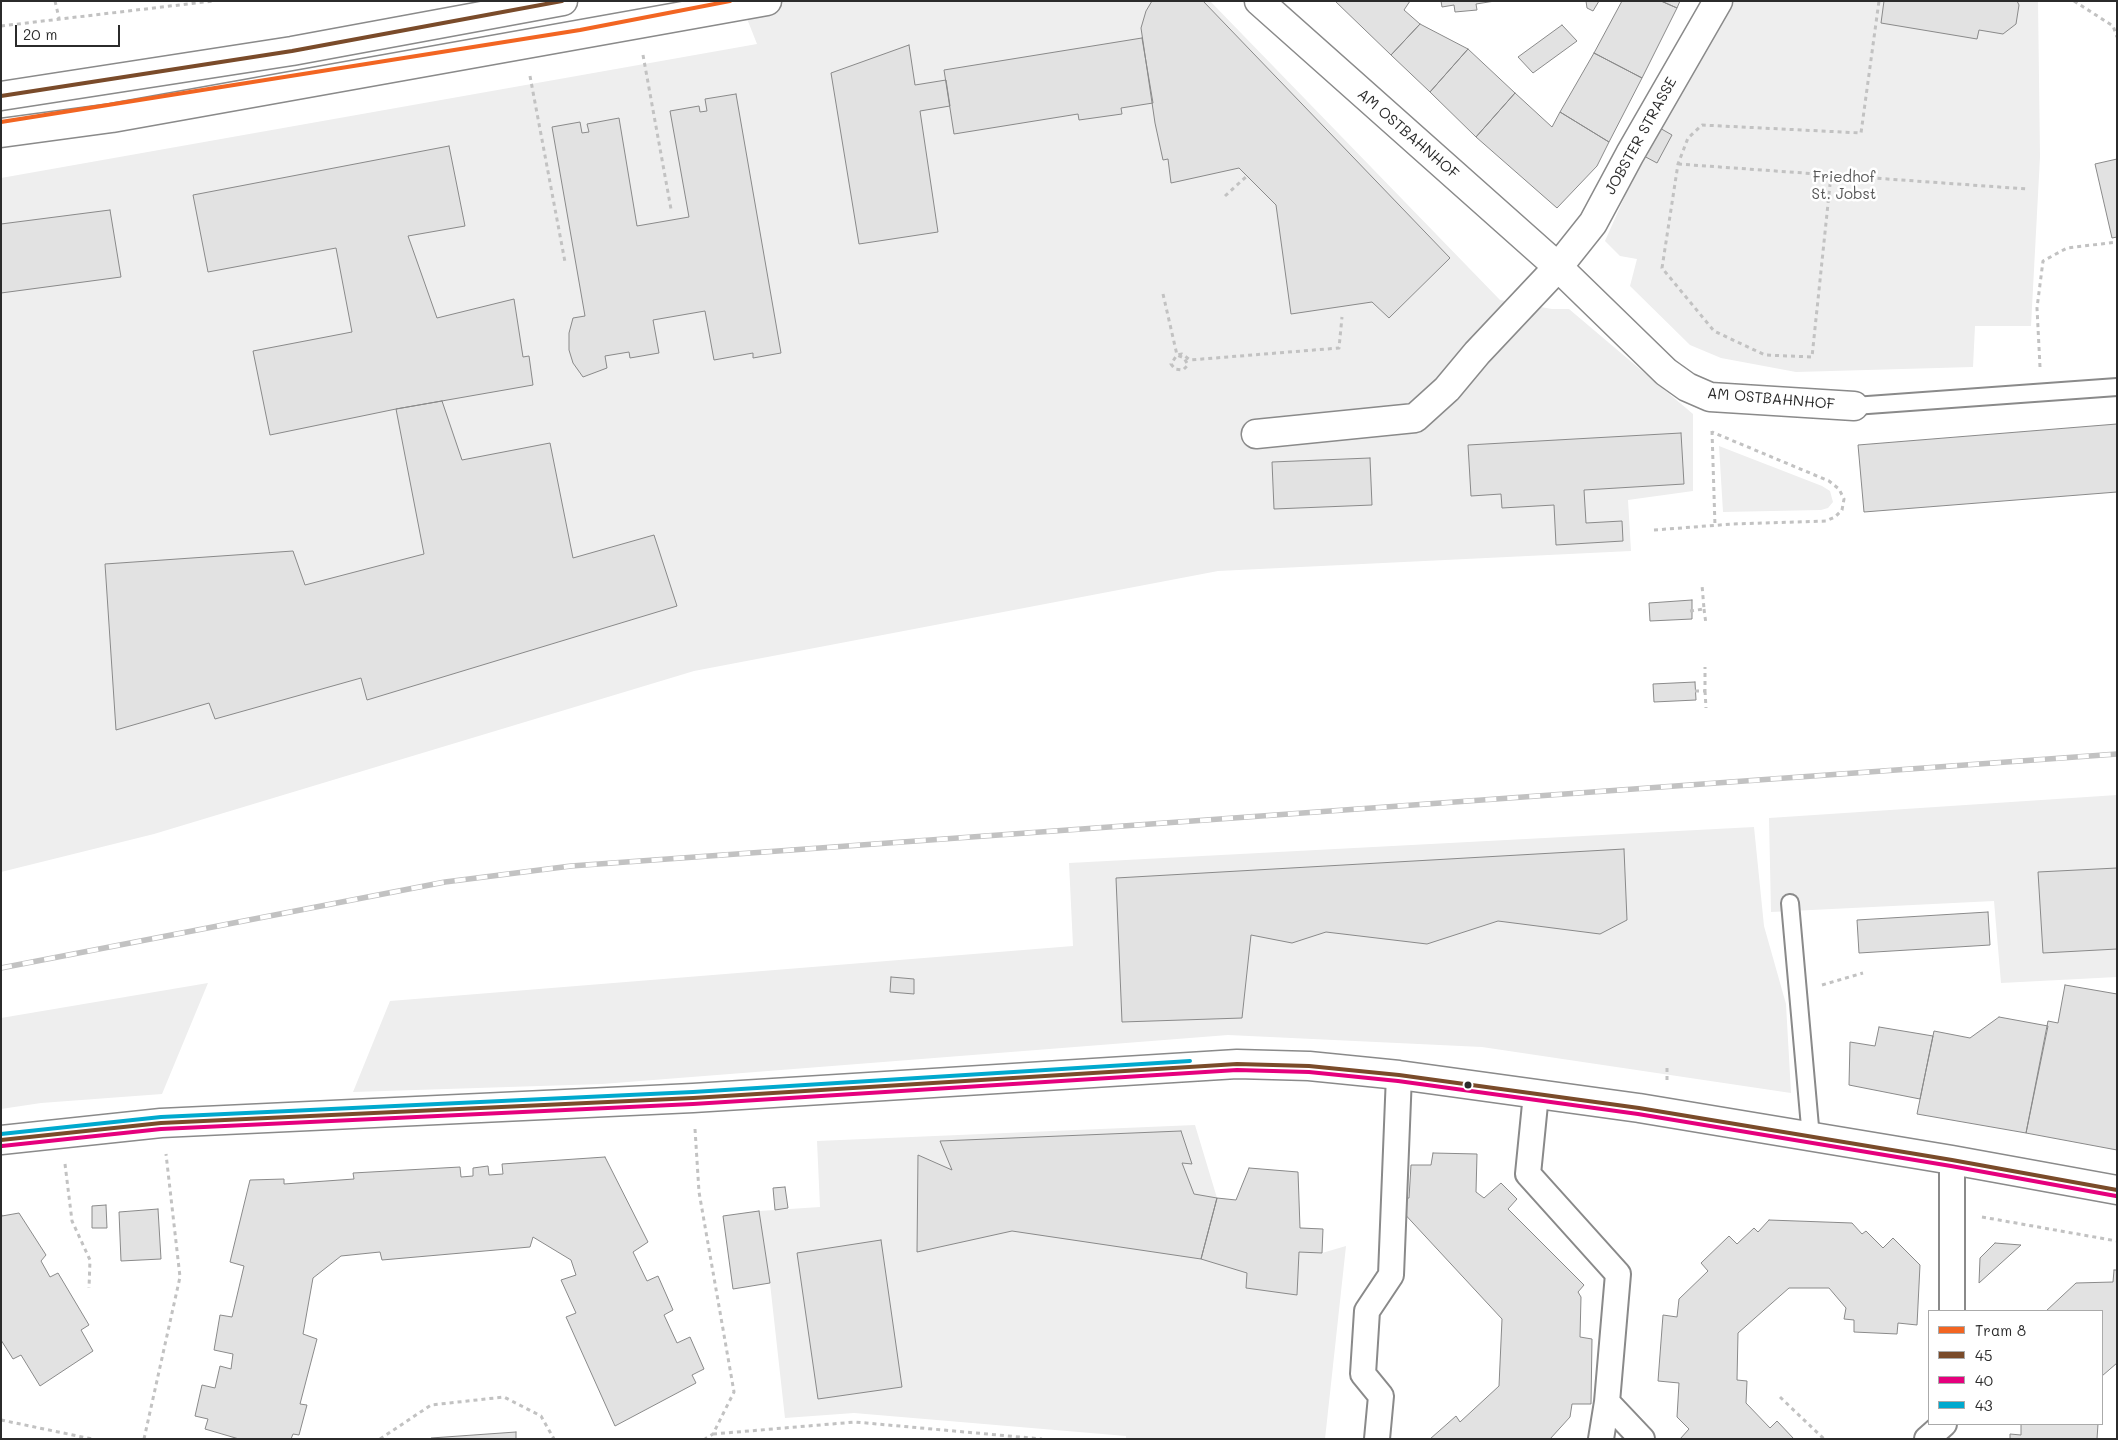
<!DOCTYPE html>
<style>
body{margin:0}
#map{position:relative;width:2118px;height:1440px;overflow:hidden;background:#fff;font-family:Mali,sans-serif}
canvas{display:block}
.frame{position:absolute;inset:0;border:2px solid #2b2b2b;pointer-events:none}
.legend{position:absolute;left:1928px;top:1310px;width:175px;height:115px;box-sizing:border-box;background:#fff;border:1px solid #aaa;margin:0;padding:6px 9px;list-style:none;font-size:15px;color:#2b2b2b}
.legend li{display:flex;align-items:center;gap:10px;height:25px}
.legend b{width:25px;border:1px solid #aaa}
.scale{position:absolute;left:15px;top:25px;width:105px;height:22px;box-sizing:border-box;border:2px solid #2b2b2b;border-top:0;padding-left:6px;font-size:15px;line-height:18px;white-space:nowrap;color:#2b2b2b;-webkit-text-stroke:4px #fff;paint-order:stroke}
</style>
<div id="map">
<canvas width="2118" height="1440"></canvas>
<div class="frame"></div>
<ul class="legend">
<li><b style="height:6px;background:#f26522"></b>Tram 8</li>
<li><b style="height:6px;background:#7a4b2a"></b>45</li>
<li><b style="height:6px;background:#e5007d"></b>40</li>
<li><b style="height:6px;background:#00a9ce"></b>43</li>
</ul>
<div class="scale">20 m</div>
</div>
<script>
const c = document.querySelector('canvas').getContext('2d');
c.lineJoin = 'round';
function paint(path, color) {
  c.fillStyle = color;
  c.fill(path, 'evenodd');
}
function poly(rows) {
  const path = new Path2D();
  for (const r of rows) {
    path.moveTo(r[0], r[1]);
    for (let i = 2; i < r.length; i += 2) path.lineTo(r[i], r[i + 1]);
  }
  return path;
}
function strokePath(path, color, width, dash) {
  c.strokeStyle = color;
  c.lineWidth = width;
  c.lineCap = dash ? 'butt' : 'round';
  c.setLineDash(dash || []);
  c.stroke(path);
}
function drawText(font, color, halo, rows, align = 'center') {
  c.font = font + ' Mali,sans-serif';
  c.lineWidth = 5;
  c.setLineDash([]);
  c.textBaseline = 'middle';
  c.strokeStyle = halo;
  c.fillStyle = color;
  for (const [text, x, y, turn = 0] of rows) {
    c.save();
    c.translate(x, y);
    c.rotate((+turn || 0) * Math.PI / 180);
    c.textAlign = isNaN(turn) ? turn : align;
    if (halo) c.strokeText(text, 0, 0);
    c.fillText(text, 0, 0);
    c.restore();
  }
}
const built = poly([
 [740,1,1210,1,1500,300,1552,309,1569,309,1693,414,1693,491,1628,500,1631,551,1218,571,694,671,154,834,1,872,1,178,757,44],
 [1728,1,2038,1,2040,157,2031,326,1975,326,1973,367,1796,372,1721,358,1690,345,1630,286,1637,259,1620,256,1605,241,1643,155],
 [1719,446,1822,486,1830,491,1833,502,1828,508,1821,510,1723,512],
 [2117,795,2117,977,2001,983,1994,901,1771,912,1769,818],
 [1754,827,1764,926,1786,1004,1791,1093,1482,1047,1228,1035,602,1084,353,1092,390,1001,1073,946,1069,863],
 [208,983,162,1094,41,1103,1,1109,1,1018],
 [1195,1125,1217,1198,1236,1200,1249,1168,1298,1172,1300,1227,1323,1229,1322,1253,1346,1246,1325,1439,1126,1439,1126,1436,854,1413,785,1418,770,1283,759,1211,820,1207,817,1141]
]);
const building = poly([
 [1152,1,1203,1,1450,258,1389,318,1372,302,1291,314,1276,205,1239,168,1171,183,1168,159,1163,160,1155,123,1141,28,1146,11,1152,1],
 [1335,1,1410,1,1404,10,1420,24,1391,55,1335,1],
 [1441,1,1495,1,1476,4,1477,10,1455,12,1454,5,1442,7,1441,1],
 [1586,1,1599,1,1593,11,1587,8,1586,1],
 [1622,1,1661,1,1677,8,1642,78,1594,53,1622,1],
 [1661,1,1680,1,1677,8,1661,1],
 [1884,1,2017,1,2019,5,2016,24,2003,34,1979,30,1977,39,1881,23,1884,1],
 [1420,24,1468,49,1430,92,1391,55,1420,24],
 [1562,25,1577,41,1533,73,1518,57,1562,25],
 [1142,38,1153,103,1121,108,1122,114,1079,120,1078,114,954,134,944,70,1142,38],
 [909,45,915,85,946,80,950,106,920,111,938,232,859,244,831,73,909,45],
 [1468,49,1515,93,1476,137,1430,92,1468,49],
 [1594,53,1642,78,1609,142,1560,112,1594,53],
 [1515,93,1552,127,1560,112,1609,142,1597,166,1557,208,1476,137,1515,93],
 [736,94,781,353,753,358,753,353,714,360,705,311,653,320,659,353,630,358,629,352,605,356,607,368,583,377,573,363,569,350,569,333,573,318,585,316,552,127,580,122,582,133,589,132,587,124,619,118,637,226,689,217,670,111,699,106,700,112,707,111,705,99,736,94],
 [1658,127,1672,135,1657,163,1642,155,1658,127],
 [449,146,465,226,408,236,437,318,514,299,523,357,529,356,533,385,396,409,270,435,253,351,352,332,336,248,208,272,193,195,449,146],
 [2117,159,2117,237,2112,238,2095,164,2117,159],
 [110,210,121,277,1,293,1,224,110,210],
 [442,401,462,460,550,443,573,558,654,535,677,606,367,700,361,678,215,719,209,703,116,730,105,564,293,551,305,585,424,554,396,409,442,401],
 [2117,424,2117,492,1864,512,1858,445,2117,424],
 [1681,433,1684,484,1584,490,1586,523,1622,521,1623,541,1556,545,1554,505,1502,508,1501,494,1471,496,1468,445,1681,433],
 [1370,458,1372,505,1274,509,1272,462,1370,458],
 [1692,600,1692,619,1650,621,1649,603,1692,600],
 [1695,682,1696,700,1654,702,1653,684,1695,682],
 [1624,849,1627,920,1600,934,1498,921,1427,944,1326,932,1292,943,1251,935,1242,1018,1122,1022,1116,878,1624,849],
 [2117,868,2117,949,2043,953,2038,872,2117,868],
 [1988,912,1990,945,1859,953,1857,920,1988,912],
 [891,977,914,979,914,994,890,992,891,977],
 [2065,985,2117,994,2117,1150,2026,1133,2048,1021,2058,1023,2065,985],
 [1999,1017,2048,1026,2026,1133,1917,1114,1934,1031,1970,1038,1999,1017],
 [1879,1027,1933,1036,1920,1099,1849,1085,1850,1042,1875,1046,1879,1027],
 [1181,1131,1192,1164,1182,1163,1194,1194,1217,1198,1201,1259,1012,1231,917,1252,918,1155,952,1170,940,1141,1181,1131],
 [1433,1153,1477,1154,1476,1192,1484,1198,1501,1183,1517,1199,1508,1209,1584,1285,1578,1292,1581,1297,1580,1337,1592,1339,1591,1404,1572,1404,1570,1417,1550,1439,1430,1439,1456,1416,1460,1422,1499,1386,1502,1319,1400,1209,1400,1199,1409,1198,1411,1165,1431,1165,1433,1153],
 [605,1157,648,1242,633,1252,647,1281,658,1276,673,1310,664,1315,677,1343,690,1337,704,1369,692,1375,696,1383,615,1426,566,1317,576,1313,561,1280,576,1275,571,1260,533,1237,530,1247,382,1260,380,1252,341,1256,313,1278,303,1334,317,1339,300,1404,307,1405,299,1435,293,1434,291,1439,239,1439,205,1429,208,1419,195,1416,202,1385,215,1388,220,1366,231,1369,233,1354,214,1350,220,1315,232,1317,244,1266,230,1262,250,1180,284,1179,284,1184,354,1179,353,1173,460,1167,461,1177,473,1176,473,1168,488,1166,489,1175,503,1174,502,1164,605,1157],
 [1249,1168,1298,1172,1300,1228,1323,1229,1322,1253,1299,1252,1297,1295,1246,1288,1247,1273,1201,1259,1217,1198,1236,1200,1249,1168],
 [785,1187,788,1208,775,1210,773,1188,785,1187],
 [106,1205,107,1228,92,1228,92,1206,106,1205],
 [158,1209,161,1259,121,1261,119,1212,158,1209],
 [759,1211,770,1283,733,1289,723,1216,759,1211],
 [1,1212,2,1216,19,1213,46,1255,41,1261,50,1277,58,1273,89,1325,81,1330,93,1351,40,1386,21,1355,13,1359,1,1340,1,1212],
 [1769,1220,1852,1223,1862,1234,1866,1231,1883,1248,1893,1238,1920,1265,1917,1325,1898,1323,1897,1334,1854,1332,1854,1320,1844,1319,1846,1308,1829,1288,1789,1288,1738,1333,1737,1380,1747,1381,1746,1403,1770,1428,1777,1421,1794,1439,1680,1439,1689,1429,1677,1417,1679,1383,1658,1381,1663,1315,1677,1317,1679,1299,1708,1271,1701,1263,1729,1236,1737,1244,1754,1228,1758,1232,1769,1220],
 [881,1240,902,1387,818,1399,797,1253,881,1240],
 [1995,1243,2021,1245,1979,1283,1980,1258,1995,1243],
 [2114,1270,2117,1270,2117,1363,2102,1376,2102,1311,2046,1311,2076,1283,2113,1282,2114,1270],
 [2021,1424,2098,1424,2097,1439,2010,1439,2010,1434,2021,1435,2021,1424],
 [516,1432,516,1439,431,1439,431,1438,516,1432]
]);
const path = poly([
 [55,1,59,18],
 [2074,1,2113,26,2117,37],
 [1,26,213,1],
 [643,55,671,209],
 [530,76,565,262],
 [1678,164,2027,189],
 [1831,175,1812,357,1765,355,1714,331,1662,268,1678,164,1688,138,1702,125,1861,133,1879,1],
 [1225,196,1248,175],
 [1163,294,1177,355,1184,358,1188,365,1183,370,1175,369,1171,364,1177,355,1182,354,1190,360,1339,348,1342,317],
 [2040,367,2037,308,2043,261,2067,248,2117,242],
 [1712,431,1715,526],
 [1654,530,1733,524,1826,521,1835,517,1842,510,1844,499,1839,489,1829,481,1712,432],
 [1704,609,1706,624],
 [1690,611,1704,609,1702,585],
 [1695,691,1705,691,1705,667],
 [1705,691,1706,708],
 [1822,985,1863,973],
 [1667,1068,1667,1080],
 [695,1129,699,1192,734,1392,713,1434,705,1439],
 [65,1164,72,1221,90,1260,89,1288],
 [1982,1217,2117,1241],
 [1780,1397,1824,1439],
 [1,1420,92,1439],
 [713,1434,855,1422,1042,1439],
 [144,1439,180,1277,166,1154],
 [380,1439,431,1405,504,1397,541,1416,554,1439]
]);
const service = poly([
 [1854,406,2117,387],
 [1790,903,1811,1138]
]);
const pedestrian = poly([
 [1536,1094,1528,1174,1618,1274,1607,1402,1601,1439],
 [1952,1160,1952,1311],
 [1607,1402,1642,1439],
 [1377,1439,1381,1396,1363,1374,1367,1311,1391,1275,1399,1075],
 [1927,1439,1944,1424]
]);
const minor = poly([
 [1259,1,1558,267,1666,372,1687,387,1710,397,1854,406],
 [1256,434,1415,418,1447,389,1477,353,1558,267,1593,223,1630,154,1718,1],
 [1,1140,161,1123,693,1098,1237,1064,1309,1066,1399,1075,1639,1108,1952,1160,2117,1190]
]);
const primary = poly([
 [1,96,292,51,563,1],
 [1,133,112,118,767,1]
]);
const rail = poly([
 [1,968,445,882,571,866,2117,754]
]);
const bus1 = poly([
 [1,96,292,51,562,1],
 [1,1140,161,1123,693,1098,1237,1064,1309,1066,1399,1075,1639,1108,1952,1160,2117,1190]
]);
const bus2 = poly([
 [2,1146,161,1129,693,1104,1237,1070,1309,1072,1398,1081,1638,1114,1951,1166,2116,1196]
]);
const bus3 = poly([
 [1,1134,161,1117,693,1092,1190,1061]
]);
const tram1 = poly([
 [1,122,580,30,730,1]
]);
const markers = [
 [1468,1085,4.5,"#2b2b2b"]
];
const streetNames = [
 ["AM OSTBAHNHOF",1408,134,41],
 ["JOBSTER STRASSE",1641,136,-61],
 ["AM OSTBAHNHOF",1771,399,5]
];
const parkNames = [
 ["Friedhof",1844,177],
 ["St. Jobst",1844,194]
];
paint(built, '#eee');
paint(building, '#e2e2e2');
strokePath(building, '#8a8a8a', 1);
strokePath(service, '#8a8a8a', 20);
strokePath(pedestrian, '#8a8a8a', 28);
strokePath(minor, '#8a8a8a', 31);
strokePath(primary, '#8a8a8a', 31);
strokePath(path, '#c2c2c2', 3, [4, 4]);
strokePath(service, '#fff', 16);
strokePath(pedestrian, '#fff', 24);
strokePath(minor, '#fff', 28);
strokePath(primary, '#fff', 28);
strokePath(rail, '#c2c2c2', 5.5);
strokePath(rail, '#fff', 4, [11]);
strokePath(bus1, '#7a4b2a', 4);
strokePath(bus2, '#e5007d', 4);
strokePath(bus3, '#00a9ce', 4);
strokePath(tram1, '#f26522', 4);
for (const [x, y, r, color] of markers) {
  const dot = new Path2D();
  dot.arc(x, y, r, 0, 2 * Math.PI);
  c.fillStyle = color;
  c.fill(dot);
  strokePath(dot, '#fff', 2);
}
drawText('15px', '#2b2b2b', '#fff', streetNames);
drawText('15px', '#585858', '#fff', parkNames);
</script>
